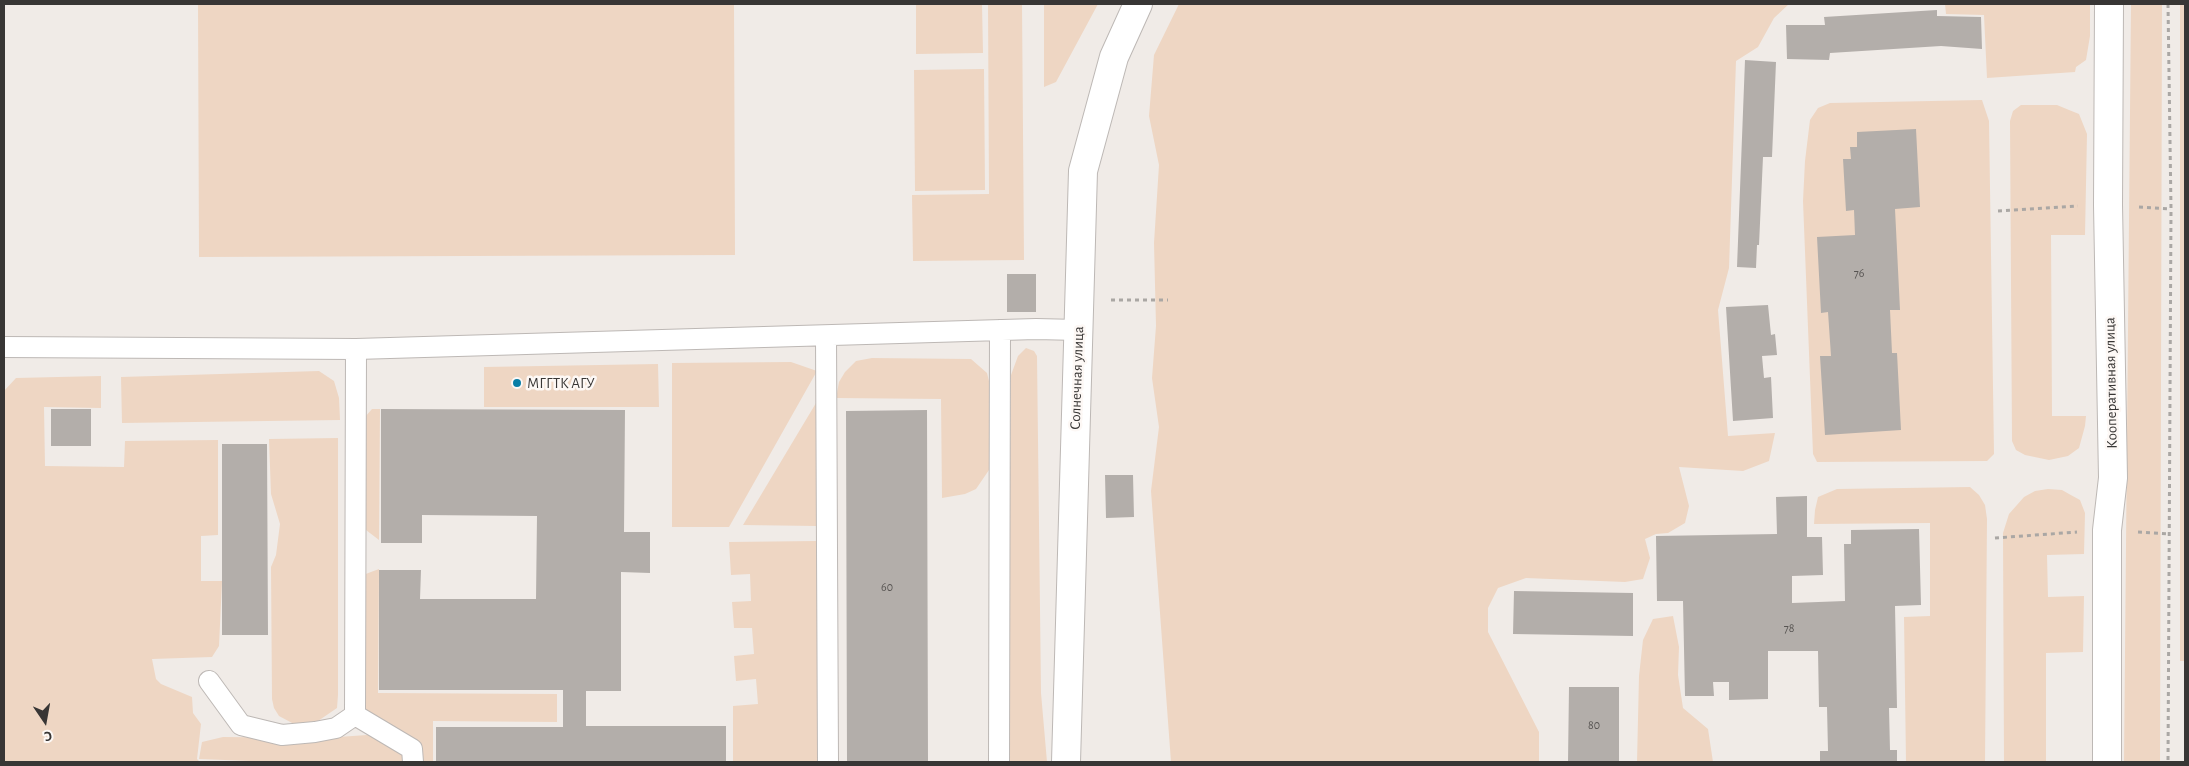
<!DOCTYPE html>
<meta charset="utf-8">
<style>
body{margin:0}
#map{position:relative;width:2189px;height:766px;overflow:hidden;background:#f0ebe7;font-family:"Alegreya Sans",sans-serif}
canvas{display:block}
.frame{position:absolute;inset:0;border:5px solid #383635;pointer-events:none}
.north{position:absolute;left:20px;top:696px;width:50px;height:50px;-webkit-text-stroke:4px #fdf8f5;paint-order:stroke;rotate:168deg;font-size:14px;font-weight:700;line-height:20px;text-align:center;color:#383635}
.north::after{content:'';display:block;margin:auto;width:18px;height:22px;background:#383635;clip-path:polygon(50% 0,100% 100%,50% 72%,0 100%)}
</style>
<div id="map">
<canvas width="2189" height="766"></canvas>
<div class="frame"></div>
<div class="north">С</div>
</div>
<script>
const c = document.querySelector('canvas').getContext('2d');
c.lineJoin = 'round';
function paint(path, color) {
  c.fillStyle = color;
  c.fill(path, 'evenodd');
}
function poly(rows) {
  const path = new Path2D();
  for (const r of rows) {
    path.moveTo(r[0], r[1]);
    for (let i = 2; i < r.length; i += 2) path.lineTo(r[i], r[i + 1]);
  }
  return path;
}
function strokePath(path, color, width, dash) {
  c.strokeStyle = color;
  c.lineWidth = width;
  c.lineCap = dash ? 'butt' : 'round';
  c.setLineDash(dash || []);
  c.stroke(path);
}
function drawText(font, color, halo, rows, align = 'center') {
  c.font = font + ' "Alegreya Sans",sans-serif';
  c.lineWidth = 5;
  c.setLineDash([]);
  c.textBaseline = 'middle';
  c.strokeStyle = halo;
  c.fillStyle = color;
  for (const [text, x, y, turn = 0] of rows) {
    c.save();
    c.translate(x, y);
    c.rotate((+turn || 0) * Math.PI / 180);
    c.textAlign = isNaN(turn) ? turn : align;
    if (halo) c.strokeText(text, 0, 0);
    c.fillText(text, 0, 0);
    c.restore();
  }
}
const green = poly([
 [198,4,734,4,735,255,199,257],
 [916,4,982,4,983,53,916,54],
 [988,4,1022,4,1024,260,913,261,912,195,989,194],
 [1044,4,1098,4,1056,82,1044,87],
 [1179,4,1789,4,1774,18,1758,47,1736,61,1729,268,1718,310,1728,436,1775,433,1769,461,1743,471,1679,467,1689,506,1685,523,1668,533,1656,534,1645,539,1650,558,1643,579,1625,582,1526,578,1498,588,1488,608,1488,632,1539,732,1539,762,1171,762,1151,491,1159,427,1152,378,1156,326,1154,243,1159,165,1149,116,1154,55],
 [1945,4,2090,4,2090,36,2086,60,2076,67,2075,72,1987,78,1984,15,1946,14],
 [2131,4,2162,4,2160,762,2124,762],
 [2180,4,2185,4,2185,661,2180,661],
 [984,69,985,190,915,191,914,70],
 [1982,100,1989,121,1994,454,1987,461,1817,462,1813,454,1803,201,1805,161,1810,120,1818,108,1830,103],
 [2021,105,2057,105,2069,110,2079,114,2087,134,2085,235,2051,235,2052,416,2086,416,2085,426,2079,448,2068,456,2049,460,2025,455,2016,450,2012,441,2010,121,2013,111],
 [1026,348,1034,351,1037,356,1041,693,1047,762,1007,762,1011,375,1018,356],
 [872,358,971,359,987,373,991,389,992,445,989,470,976,489,965,494,942,498,941,399,836,398,839,382,845,372,856,361],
 [791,362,817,371,729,527,672,527,672,363],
 [658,364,659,407,484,407,484,367],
 [319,371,334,381,339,398,340,420,122,423,121,377],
 [101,376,101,408,44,407,45,466,124,467,125,441,218,440,218,535,201,536,201,581,222,581,219,646,212,657,152,659,156,679,161,684,192,697,193,713,201,724,197,759,200,762,4,762,4,391,16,378],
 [816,403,817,526,743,525],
 [372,409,380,409,379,540,366,530,364,524,365,417],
 [338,438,338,695,337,708,318,721,294,724,279,716,274,708,272,699,271,567,276,555,280,524,271,494,269,439],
 [1970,487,1979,495,1985,505,1987,519,1985,762,1906,762,1904,617,1930,616,1930,523,1814,524,1815,510,1818,497,1837,489],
 [2048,489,2062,490,2069,494,2080,500,2085,513,2084,554,2047,555,2048,597,2084,596,2083,652,2046,653,2046,762,2004,762,2003,533,2009,514,2024,497,2035,491],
 [816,541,820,575,817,762,733,762,733,706,758,704,756,679,736,681,734,656,754,654,752,628,734,628,732,602,751,601,750,574,731,575,729,542],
 [379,569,378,693,557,694,557,722,433,721,433,762,275,762,199,759,202,742,223,737,324,738,367,735,378,724,361,713,363,575],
 [1673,616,1679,647,1678,675,1683,708,1708,729,1713,762,1637,762,1639,676,1643,640,1653,619]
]);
const building = poly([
 [1937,10,1937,16,1981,17,1982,49,1941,46,1830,53,1829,60,1787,59,1786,25,1825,25,1824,17],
 [1745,60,1776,62,1772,157,1763,157,1759,245,1757,245,1756,268,1737,267],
 [1916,129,1920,207,1895,209,1900,310,1890,310,1892,353,1897,353,1901,430,1825,435,1820,356,1831,356,1828,312,1821,313,1817,237,1855,235,1854,210,1846,211,1843,159,1851,159,1850,147,1857,147,1857,132],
 [1007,274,1036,274,1036,312,1007,312],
 [1768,305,1771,335,1775,334,1777,355,1762,356,1764,378,1771,377,1773,418,1733,421,1726,307],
 [51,409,91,409,91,446,51,446],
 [381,409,625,410,624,532,650,532,650,573,621,572,621,691,586,691,586,726,726,726,726,762,436,762,436,727,563,727,563,690,379,690,379,570,421,570,420,599,536,599,537,516,422,515,422,543,381,543],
 [927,410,928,762,847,762,846,411],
 [222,444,267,444,268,635,222,635],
 [1105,475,1133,475,1134,517,1106,518],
 [1807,496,1807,537,1822,537,1823,575,1792,576,1792,603,1845,601,1844,544,1851,544,1851,530,1919,529,1921,605,1895,606,1897,708,1889,708,1890,750,1897,750,1897,762,1820,762,1820,751,1828,751,1827,707,1819,707,1818,651,1768,651,1768,699,1729,700,1729,682,1713,682,1714,696,1685,696,1683,601,1657,601,1656,536,1777,534,1776,497],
 [1514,591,1633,593,1633,636,1513,634],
 [1569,687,1619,687,1619,762,1568,762]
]);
const path = poly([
 [2168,4,2171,209,2168,762],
 [2139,207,2171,209],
 [1998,211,2078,206],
 [1111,300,1168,300],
 [2138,532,2170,534],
 [1995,538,2077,532]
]);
const lane = poly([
 [826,336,828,762],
 [4,347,356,349,1036,329,1078,330],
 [209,681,241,725,282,735,315,732,336,728,355,715,356,349],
 [355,715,412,749,413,762],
 [999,762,1000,330]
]);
const street = poly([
 [1066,762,1083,171,1114,57,1138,4],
 [2107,762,2107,530,2113,478,2108,205,2109,4]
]);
const markers = [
 [517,383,5,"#097ea6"]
];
const numberNames = [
 ["76",1859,273],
 ["60",887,587],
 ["78",1789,628],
 ["80",1594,725]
];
const streetNames = [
 ["Солнечная улица",1077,378,-88],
 ["Кооперативная улица",2111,383,-91]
];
const poiNames = [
 ["МГГТК АГУ",527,383]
];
paint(green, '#eed6c3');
paint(building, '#b3aeaa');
strokePath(lane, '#bdb8b5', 22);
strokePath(street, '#bdb8b5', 30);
strokePath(path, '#aaa7a4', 3, [4, 4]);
strokePath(lane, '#fff', 20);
strokePath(street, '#fff', 28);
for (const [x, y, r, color] of markers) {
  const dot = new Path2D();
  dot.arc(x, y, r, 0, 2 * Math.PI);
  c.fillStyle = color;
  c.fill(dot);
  strokePath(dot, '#fdf8f5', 2);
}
drawText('12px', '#575452', null, numberNames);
drawText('15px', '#383635', '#fdf8f5', streetNames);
drawText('15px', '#383635', '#fdf8f5', poiNames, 'left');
</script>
